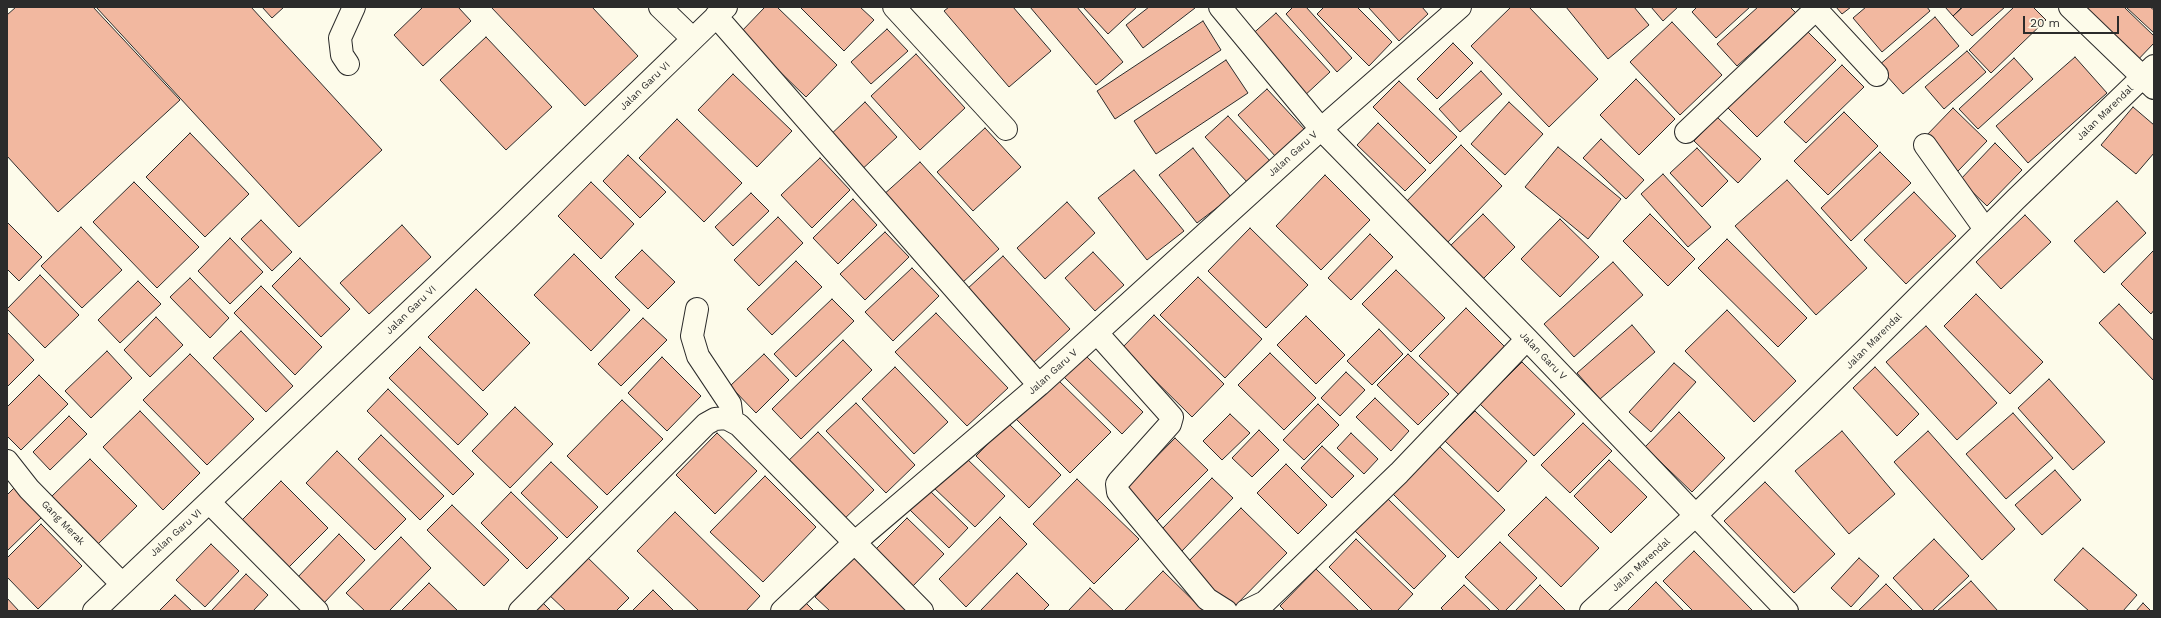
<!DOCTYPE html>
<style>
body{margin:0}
#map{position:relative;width:2161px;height:618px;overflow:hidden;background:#fdfbea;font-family:"Work Sans",sans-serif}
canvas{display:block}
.frame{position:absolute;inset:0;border:8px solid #2b2b2b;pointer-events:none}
.scale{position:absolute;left:2023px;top:16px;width:96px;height:18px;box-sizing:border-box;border:2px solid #2b2b2b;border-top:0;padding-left:5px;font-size:12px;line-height:14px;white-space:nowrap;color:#2b2b2b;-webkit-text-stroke:3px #fdfbea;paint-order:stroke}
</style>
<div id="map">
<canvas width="2161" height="618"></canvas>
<div class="frame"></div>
<div class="scale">20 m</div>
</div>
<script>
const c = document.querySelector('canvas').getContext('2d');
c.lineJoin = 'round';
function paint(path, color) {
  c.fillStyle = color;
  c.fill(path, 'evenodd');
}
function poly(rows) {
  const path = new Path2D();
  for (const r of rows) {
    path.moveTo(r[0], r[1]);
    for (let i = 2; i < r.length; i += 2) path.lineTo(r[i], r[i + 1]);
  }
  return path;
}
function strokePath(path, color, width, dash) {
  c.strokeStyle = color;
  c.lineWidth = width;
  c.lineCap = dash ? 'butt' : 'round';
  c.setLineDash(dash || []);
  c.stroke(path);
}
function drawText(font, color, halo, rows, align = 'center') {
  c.font = font + ' "Work Sans",sans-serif';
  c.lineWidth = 3;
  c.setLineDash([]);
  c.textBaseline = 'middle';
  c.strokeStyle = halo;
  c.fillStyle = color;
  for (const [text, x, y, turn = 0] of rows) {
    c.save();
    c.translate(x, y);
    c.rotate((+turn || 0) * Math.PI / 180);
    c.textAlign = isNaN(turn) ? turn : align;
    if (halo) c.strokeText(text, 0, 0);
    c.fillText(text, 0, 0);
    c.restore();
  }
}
const building = poly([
 [16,7,93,7,180,100,58,212,7,156,7,15,16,7],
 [96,7,251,7,382,150,299,227,96,7],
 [262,7,284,7,272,18,262,7],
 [423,7,458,7,471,21,423,66,394,35,423,7],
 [491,7,592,7,638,56,585,106,491,7],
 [765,7,777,7,837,65,806,97,740,33,765,7],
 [800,7,860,7,874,20,844,51,800,7],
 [949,7,1013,7,1051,51,1009,87,944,11,949,7],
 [1030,7,1077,7,1123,62,1096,85,1030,7],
 [1083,7,1137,7,1108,34,1083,7],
 [1149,7,1194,7,1195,8,1143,48,1126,25,1149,7],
 [1293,7,1306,7,1352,58,1337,72,1286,14,1293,7],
 [1324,7,1357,7,1392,42,1369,66,1317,14,1324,7],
 [1368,7,1422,7,1428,14,1399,41,1368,7],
 [1511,7,1529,7,1598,79,1549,127,1471,46,1511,7],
 [1566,7,1634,7,1649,25,1608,59,1566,7],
 [1651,7,1678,7,1663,21,1651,7],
 [1697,7,1750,7,1716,38,1692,12,1697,7],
 [1758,7,1790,7,1796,13,1737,66,1717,44,1758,7],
 [1836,7,1851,7,1842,14,1836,7],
 [1866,7,1927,7,1930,11,1882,52,1853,18,1866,7],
 [1945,7,1962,7,1953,16,1945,7],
 [1963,7,2005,7,1972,36,1953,16,1963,7],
 [2014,7,2033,7,2046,20,1991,73,1969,50,2014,7],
 [2072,7,2124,7,2154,36,2154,43,2133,65,2072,7],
 [2126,7,2150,7,2154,10,2154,33,2126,7],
 [1276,13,1330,72,1302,98,1248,38,1276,13],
 [1935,17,1959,46,1903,94,1878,66,1935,17],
 [1203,21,1221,50,1115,119,1097,91,1203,21],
 [1672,22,1722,75,1680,115,1630,62,1672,22],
 [887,29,908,51,871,84,851,62,887,29],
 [1805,29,1836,60,1757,137,1726,106,1805,29],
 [486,37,552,107,506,150,440,80,486,37],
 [1453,43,1473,63,1437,99,1417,79,1453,43],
 [1967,51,1986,72,1944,109,1925,87,1967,51],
 [916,54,965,108,920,150,871,96,916,54],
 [2075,57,2107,93,2028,163,1996,126,2075,57],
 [2014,58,2033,79,1978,129,1959,109,2014,58],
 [1226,60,1248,93,1156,154,1134,121,1226,60],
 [1842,65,1864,87,1806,143,1784,122,1842,65],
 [1481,71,1502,94,1460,132,1439,109,1481,71],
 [733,74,792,131,757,167,698,110,733,74],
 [1636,79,1675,119,1639,155,1600,115,1636,79],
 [1399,81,1457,137,1430,164,1373,107,1399,81],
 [1267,89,1305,130,1276,157,1238,115,1267,89],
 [865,102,897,137,858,173,826,139,865,102],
 [1509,102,1543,134,1505,175,1471,144,1509,102],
 [2133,107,2154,125,2154,153,2136,174,2101,145,2133,107],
 [1953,108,1987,141,1958,171,1924,138,1953,108],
 [1844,112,1878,146,1828,195,1794,161,1844,112],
 [1228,116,1271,162,1248,183,1205,137,1228,116],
 [1717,117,1761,159,1738,183,1694,141,1717,117],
 [677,119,742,183,704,222,639,158,677,119],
 [1378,123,1426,170,1405,191,1357,145,1378,123],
 [985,128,1021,167,973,211,937,172,985,128],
 [190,133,249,194,205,237,146,177,190,133],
 [1601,139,1644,180,1626,199,1583,158,1601,139],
 [1995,143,2022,170,1987,206,1960,180,1995,143],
 [1461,145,1502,186,1445,245,1403,205,1461,145],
 [1558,147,1621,199,1588,239,1525,187,1558,147],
 [1193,148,1231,197,1197,223,1159,175,1193,148],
 [1697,148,1728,181,1702,207,1670,173,1697,148],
 [1880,152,1911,183,1851,241,1821,208,1880,152],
 [628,155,666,192,640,218,603,181,628,155],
 [820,158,850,190,812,228,781,195,820,158],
 [920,162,999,249,962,283,882,196,920,162],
 [1134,170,1184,231,1147,260,1098,198,1134,170],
 [1663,174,1711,227,1688,247,1641,194,1663,174],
 [1325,175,1370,220,1321,270,1276,226,1325,175],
 [1787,180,1867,268,1816,315,1735,226,1787,180],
 [134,182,199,247,157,288,93,222,134,182],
 [591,182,634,224,601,259,558,216,591,182],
 [1914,192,1956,236,1906,284,1864,240,1914,192],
 [751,193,769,211,733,246,715,227,751,193],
 [853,199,877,225,838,264,813,238,853,199],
 [2117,201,2146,233,2104,273,2074,241,2117,201],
 [1067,202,1095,233,1045,279,1017,248,1067,202],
 [1483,214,1515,247,1481,281,1448,248,1483,214],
 [1650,214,1695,259,1668,286,1623,241,1650,214],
 [2025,215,2051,242,2001,289,1976,262,2025,215],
 [778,217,803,243,759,286,734,260,778,217],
 [1560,219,1599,257,1560,297,1521,259,1560,219],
 [261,220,292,252,272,271,241,239,261,220],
 [7,222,42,257,19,281,7,269,7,222],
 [402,225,431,257,369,314,340,283,402,225],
 [81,227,122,270,82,308,41,266,81,227],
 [1250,228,1308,285,1266,328,1208,271,1250,228],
 [885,232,909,257,865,300,840,274,885,232],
 [1370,234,1393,257,1351,300,1328,278,1370,234],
 [230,238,263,272,230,304,198,271,230,238],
 [1727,239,1807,318,1778,347,1698,268,1727,239],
 [642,250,675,282,648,309,615,277,642,250],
 [2154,250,2154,310,2151,314,2121,284,2154,250],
 [1093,252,1124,285,1095,311,1065,278,1093,252],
 [574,254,630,310,591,351,534,295,574,254],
 [1003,256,1070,329,1033,363,966,290,1003,256],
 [300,258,350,309,321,337,272,286,300,258],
 [796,261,822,287,772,335,747,309,796,261],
 [1613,262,1643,295,1574,357,1544,324,1613,262],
 [912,268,939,296,893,341,865,312,912,268],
 [1396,270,1445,318,1411,352,1362,304,1396,270],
 [40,275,79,315,45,348,7,309,40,275],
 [1198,277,1262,339,1225,378,1160,315,1198,277],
 [190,278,229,318,210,338,170,297,190,278],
 [138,281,161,304,120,343,98,320,138,281],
 [261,286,322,347,295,375,234,313,261,286],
 [476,289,530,343,483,391,428,337,476,289],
 [1976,294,2043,362,2010,394,1944,326,1976,294],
 [832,299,854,321,796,377,774,354,832,299],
 [2119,304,2154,341,2154,381,2099,323,2119,304],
 [1466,308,1506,348,1460,396,1419,356,1466,308],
 [1727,310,1796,381,1754,422,1685,351,1727,310],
 [936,313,1008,388,967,426,895,352,936,313],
 [1154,315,1224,384,1192,417,1122,348,1154,315],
 [1306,316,1345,355,1316,384,1277,345,1306,316],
 [156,317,183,345,150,377,124,350,156,317],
 [643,318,667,340,621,386,598,364,643,318],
 [1632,325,1655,352,1600,399,1577,373,1632,325],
 [1926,326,1997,403,1957,440,1886,362,1926,326],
 [1379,329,1403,354,1372,385,1347,361,1379,329],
 [241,331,293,386,266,412,213,358,241,331],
 [7,332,34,360,7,387,7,332],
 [843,340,872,370,801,439,772,409,843,340],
 [420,347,488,414,458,445,389,378,420,347],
 [107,351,132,378,91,418,65,391,107,351],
 [1083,353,1143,412,1122,434,1062,375,1083,353],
 [1270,353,1316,398,1284,430,1238,385,1270,353],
 [190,354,254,419,207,465,143,400,190,354],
 [764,354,789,380,756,413,730,386,764,354],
 [1408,354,1449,394,1418,425,1377,385,1408,354],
 [662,357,701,396,667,431,628,393,662,357],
 [1522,362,1575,414,1534,456,1480,404,1522,362],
 [1674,363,1696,382,1651,432,1629,412,1674,363],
 [895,367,948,422,914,454,862,399,895,367],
 [1875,367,1919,414,1897,436,1853,388,1875,367],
 [1346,372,1365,390,1340,416,1321,398,1346,372],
 [39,375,68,404,21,450,7,436,7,407,39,375],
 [1056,378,1111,432,1070,473,1016,419,1056,378],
 [2049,379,2105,442,2073,470,2018,408,2049,379],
 [388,389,474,474,453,495,367,411,388,389],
 [1375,398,1409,431,1391,451,1356,417,1375,398],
 [622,400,663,439,607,495,567,456,622,400],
 [856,403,915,465,886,493,826,431,856,403],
 [1318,404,1339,425,1304,460,1283,440,1318,404],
 [515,407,553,444,510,488,472,451,515,407],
 [140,411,200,473,163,510,103,447,140,411],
 [1475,411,1527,461,1498,492,1445,441,1475,411],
 [1679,412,1725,458,1692,492,1645,447,1679,412],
 [2013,413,2053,458,2006,499,1966,454,2013,413],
 [1230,414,1250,433,1222,460,1203,441,1230,414],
 [69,416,87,434,50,470,33,452,69,416],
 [1008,423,1061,475,1029,508,976,456,1008,423],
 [1583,423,1612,451,1570,493,1541,465,1583,423],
 [1259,430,1279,450,1252,477,1232,458,1259,430],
 [1842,431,1895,494,1849,534,1795,471,1842,431],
 [1928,431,2015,529,1982,560,1894,462,1928,431],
 [818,432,874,490,838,525,782,467,818,432],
 [717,433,757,471,715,514,676,475,717,433],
 [1351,433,1378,459,1364,474,1337,448,1351,433],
 [381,435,444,496,420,520,358,459,381,435],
 [1175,438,1208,470,1154,524,1122,492,1175,438],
 [1322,446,1354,476,1332,498,1301,468,1322,446],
 [1439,446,1505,510,1458,558,1393,494,1439,446],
 [337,451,406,519,375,550,306,483,337,451],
 [964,456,1005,496,975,527,933,487,964,456],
 [90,459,137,506,97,545,51,497,90,459],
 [1609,460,1647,497,1611,533,1574,496,1609,460],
 [551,462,598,507,567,538,521,493,551,462],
 [1286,464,1327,505,1298,534,1257,493,1286,464],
 [2055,470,2081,500,2042,535,2015,505,2055,470],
 [765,476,816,527,763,582,710,532,765,476],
 [1212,478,1233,498,1181,552,1160,531,1212,478],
 [1077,479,1139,539,1094,584,1033,524,1077,479],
 [281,481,328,528,288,568,240,522,281,481],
 [1765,482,1835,554,1794,593,1724,521,1765,482],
 [14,488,42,517,7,551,7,495,14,488],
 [929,490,968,528,949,548,910,510,929,490],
 [511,492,558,538,527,569,481,523,511,492],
 [1546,497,1599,548,1561,587,1508,535,1546,497],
 [1387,498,1446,556,1414,589,1355,531,1387,498],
 [452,505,509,560,484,586,427,530,452,505],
 [1241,508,1287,553,1231,610,1185,565,1241,508],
 [675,512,760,596,746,611,699,611,637,551,675,512],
 [1000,517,1027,544,966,607,939,579,1000,517],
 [907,518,944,554,912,587,875,550,907,518],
 [41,524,82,566,38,609,7,577,7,558,41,524],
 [339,534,365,560,322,605,296,579,339,534],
 [401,537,431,568,389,611,365,611,346,593,401,537],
 [1356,539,1413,594,1397,611,1373,611,1329,567,1356,539],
 [1934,539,1969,576,1932,611,1924,611,1893,578,1934,539],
 [1500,542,1537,578,1505,611,1500,611,1465,577,1500,542],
 [211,544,239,571,205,607,176,580,211,544],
 [2083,548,2137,595,2123,611,2089,611,2054,580,2083,548],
 [1694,551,1753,611,1693,611,1663,581,1694,551],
 [584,554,629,598,616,611,566,611,547,593,584,554],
 [855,557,909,611,830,611,815,597,855,557],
 [1859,558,1879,576,1851,607,1831,588,1859,558],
 [1316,569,1359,611,1285,611,1280,606,1316,569],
 [1163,571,1204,611,1124,611,1163,571],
 [1017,573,1049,605,1043,611,980,611,1017,573],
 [246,574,268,595,253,611,211,611,246,574],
 [1971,581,1998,611,1937,611,1971,581],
 [1656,582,1684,611,1627,611,1656,582],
 [429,583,458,611,401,611,429,583],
 [1886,584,1913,611,1858,611,1886,584],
 [1464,585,1491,611,1444,611,1441,608,1464,585],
 [1540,585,1566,611,1515,611,1540,585],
 [1090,588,1114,611,1068,611,1090,588],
 [653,590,674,611,632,611,653,590],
 [175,595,192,611,159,611,175,595],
 [7,598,19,611,7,611,7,598],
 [539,599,551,611,527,611,539,599],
 [806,603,814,611,798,611,806,603],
 [2143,603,2151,611,2136,611,2143,603]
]);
const minor = poly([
 [660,7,693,39],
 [894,7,1006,129],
 [1220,7,1321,129,1527,339,1787,611],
 [1814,7,1877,75],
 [2070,7,2154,88],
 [716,16,1039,385],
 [348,64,342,55,340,38,354,7],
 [1686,132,1816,9],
 [1925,145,1985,229],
 [697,309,692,336,698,356,730,404,732,420],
 [1097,333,1172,417,1170,424,1119,481,1117,484,1118,492,1207,599,1226,611],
 [7,461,29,489,121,583],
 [210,503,317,611],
 [94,611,505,221,726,7],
 [520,611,706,424,715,419,726,418,739,425,922,611],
 [782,611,854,543,1039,385,1321,129,1460,7],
 [1246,611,1265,602,1399,473,1527,339],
 [1591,611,1696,515,1867,348,2016,199,2154,66]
]);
const streetNames = [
 ["Jalan Garu VI",645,86,-44],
 ["Jalan Marendal",2105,113,-44],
 ["Jalan Garu V",1293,154,-42],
 ["Jalan Garu VI",411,310,-44],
 ["Jalan Marendal",1874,341,-45],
 ["Jalan Garu V",1543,356,46],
 ["Jalan Garu V",1053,372,-42],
 ["Gang Merak",63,523,46],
 ["Jalan Garu VI",176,533,-42],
 ["Jalan Marendal",1641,565,-42]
];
paint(building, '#f2b8a0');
strokePath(building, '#2b2b2b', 1);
strokePath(minor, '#2b2b2b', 24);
strokePath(minor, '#fdfbea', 22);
drawText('10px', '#2b2b2b', '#fdfbea', streetNames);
</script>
